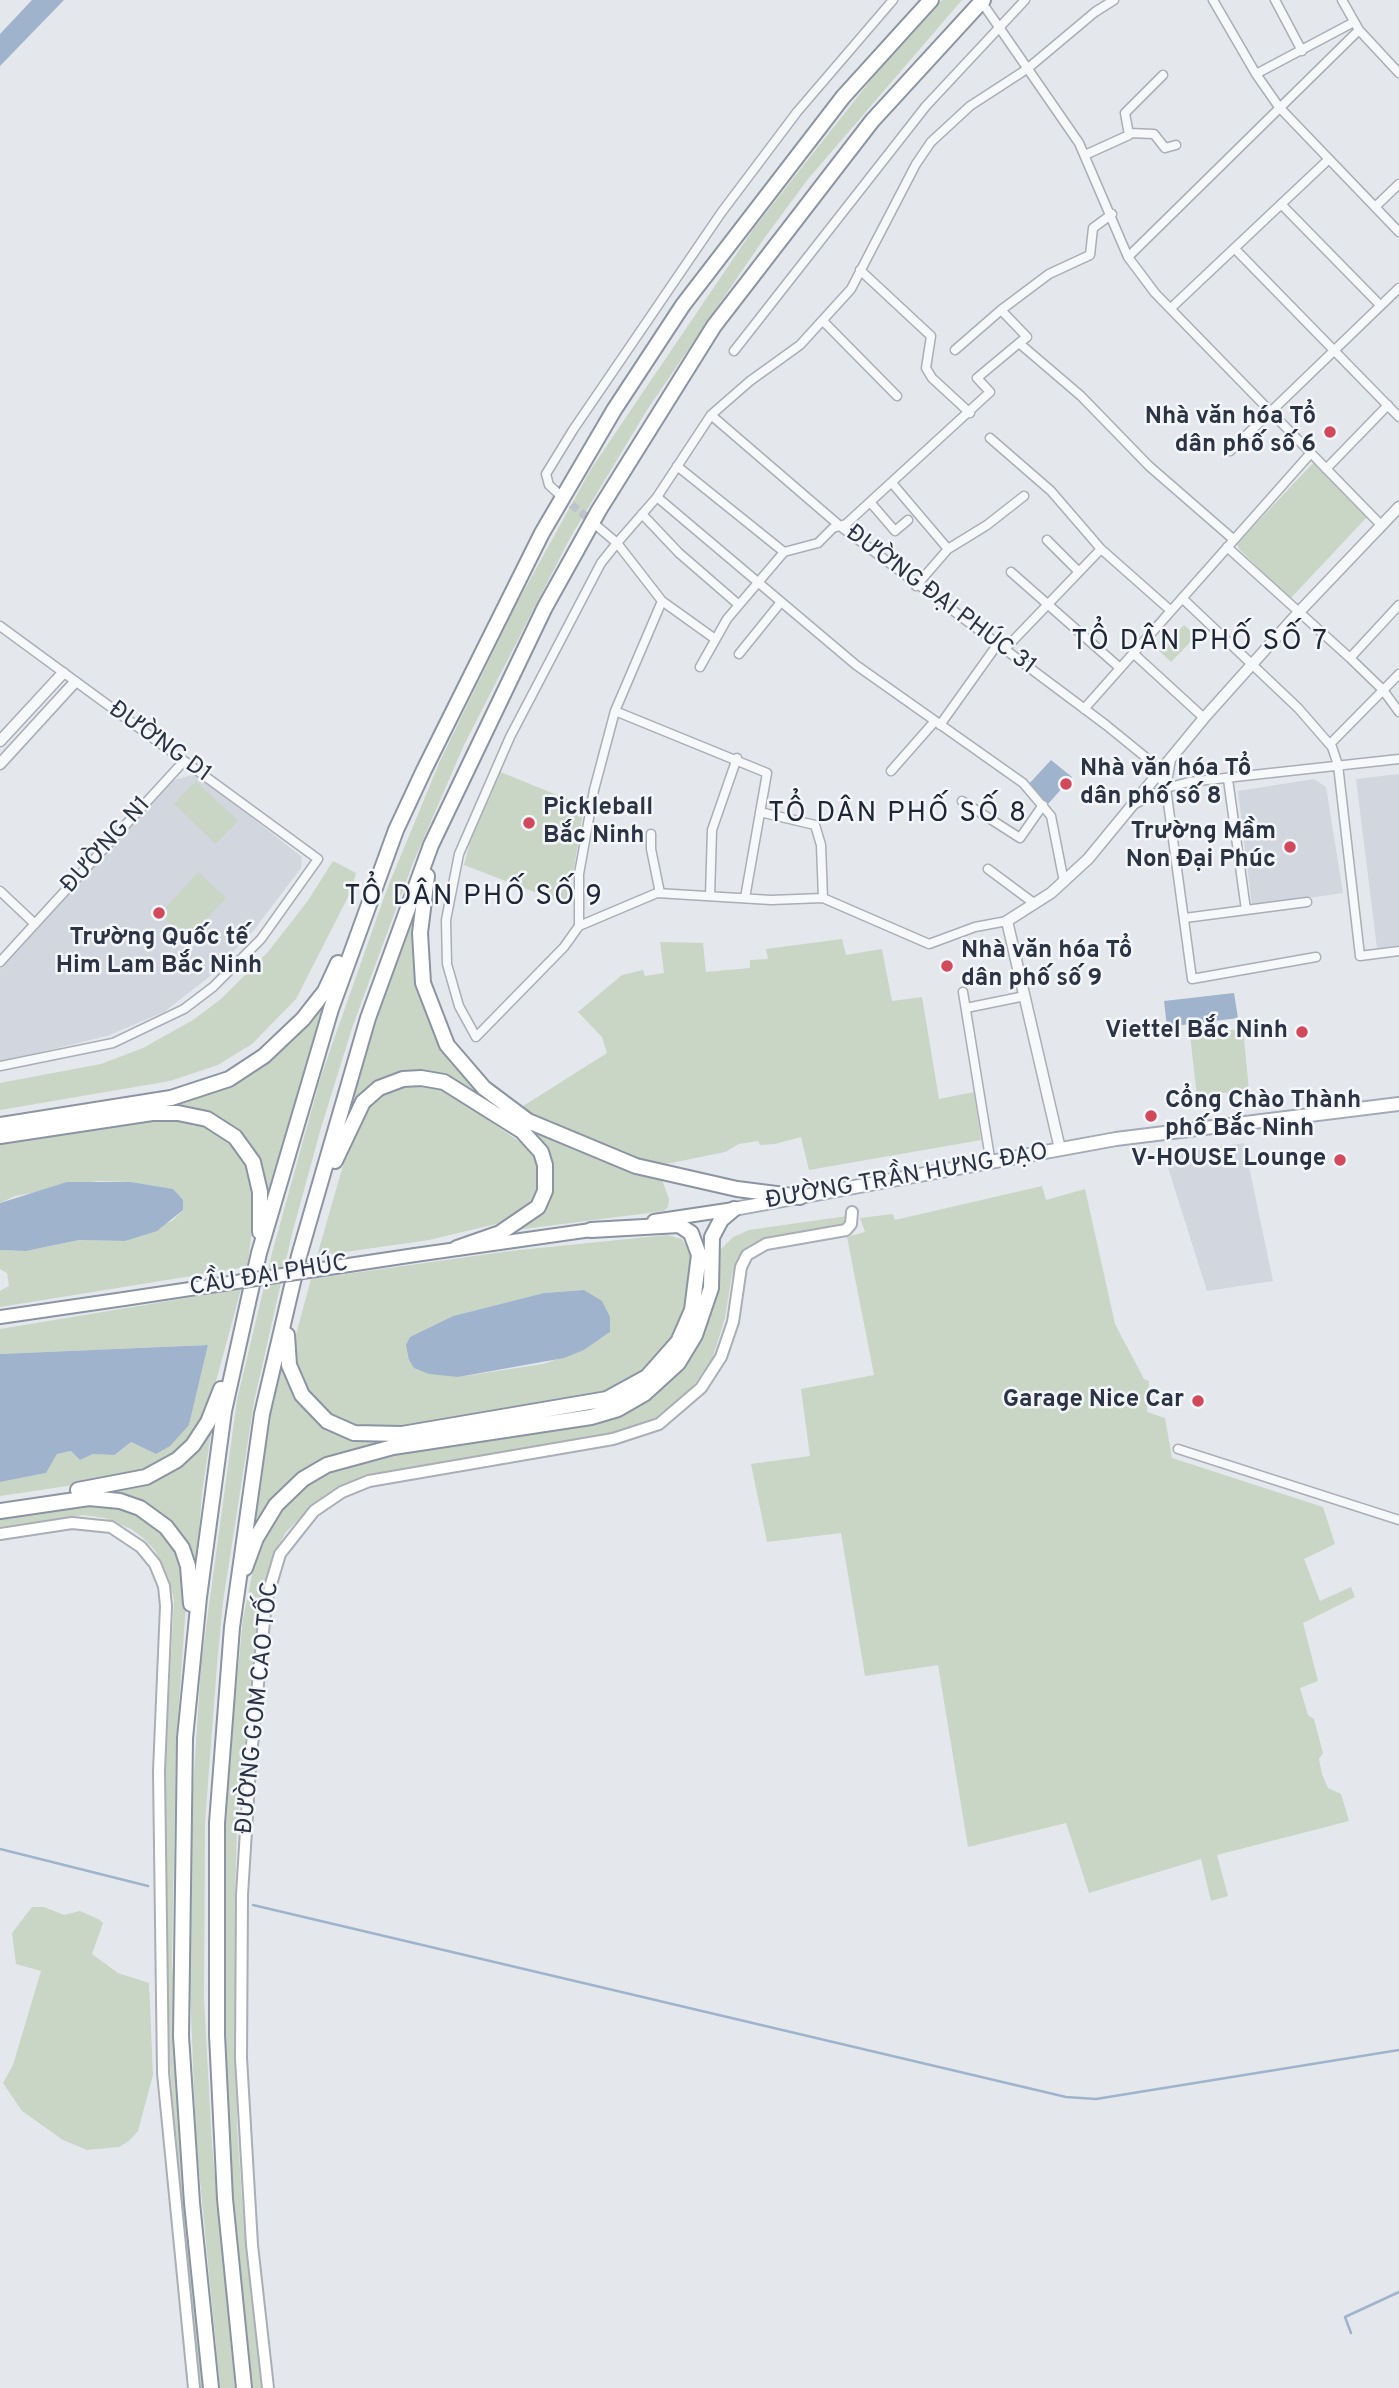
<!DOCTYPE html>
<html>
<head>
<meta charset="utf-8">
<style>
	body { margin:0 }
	canvas { display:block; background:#e4e7ec }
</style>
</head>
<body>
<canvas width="1399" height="2388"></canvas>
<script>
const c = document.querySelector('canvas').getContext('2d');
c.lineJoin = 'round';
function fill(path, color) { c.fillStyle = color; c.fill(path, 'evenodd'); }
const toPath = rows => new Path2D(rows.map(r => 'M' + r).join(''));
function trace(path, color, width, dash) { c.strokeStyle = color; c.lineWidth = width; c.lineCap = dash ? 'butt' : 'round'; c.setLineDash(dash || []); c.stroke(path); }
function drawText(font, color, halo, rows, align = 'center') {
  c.font = font + ' Overpass,sans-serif'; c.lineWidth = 5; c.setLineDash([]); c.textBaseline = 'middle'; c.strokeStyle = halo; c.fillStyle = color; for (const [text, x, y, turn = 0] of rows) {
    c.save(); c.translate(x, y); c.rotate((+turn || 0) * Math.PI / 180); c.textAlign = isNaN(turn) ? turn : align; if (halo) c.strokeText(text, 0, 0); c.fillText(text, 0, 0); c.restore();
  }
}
fill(toPath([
	[196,774,302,857,301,868,254,930,209,977,164,1012,107,1036,0,1062,0,969,174,780],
	[1399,774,1399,945,1377,948,1356,779],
	[1314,779,1326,787,1343,893,1252,906,1238,791],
	[1244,1143,1273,1281,1207,1291,1164,1155]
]), '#d2d6de');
fill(toPath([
	[942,0,962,0,808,179,763,240,647,410,570,538,464,745,413,863,352,1028,321,1128,292,1234,254,1402,223,1602,217,1666,205,1823,204,1999,212,2145,235,2388,220,2388,196,2139,189,1964,191,1822,201,1664,237,1400,272,1253,321,1076,387,889,440,761,516,605,591,469,754,228,889,57],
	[1313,463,1367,517,1290,599,1239,549,1237,544],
	[1184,625,1196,636,1171,662,1159,651],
	[498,771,584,806,568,905,464,865,471,838],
	[196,781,238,821,216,844,174,804],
	[333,861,356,873,351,891,296,999,252,1044,218,1065,170,1081,0,1110,0,1083,101,1064,143,1048,193,1020,221,999,267,953,307,902],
	[198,872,226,898,187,940,160,914],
	[414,904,417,904,417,955,469,1080,497,1108,407,1074,348,1117,384,989],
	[842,939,846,955,882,949,892,1001,922,997,939,1099,974,1092,981,1140,809,1170,801,1137,775,1144,760,1145,758,1141,739,1144,725,1152,666,1164,641,1160,520,1108,607,1053,602,1037,578,1012,622,975,643,970,645,976,664,973,660,942,703,943,706,972,750,968,750,960,768,959,766,949],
	[331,994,268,1200,262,1175,251,1149,177,1108,175,1101,254,1071,294,1036],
	[1243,1029,1249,1090,1197,1096,1190,1035],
	[414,1085,443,1089,526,1146,538,1164,541,1182,536,1198,520,1217,500,1223,429,1240,317,1256,346,1155,363,1113,385,1093],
	[169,1118,201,1124,222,1135,245,1159,257,1196,247,1267,0,1307,0,1291,9,1286,7,1273,0,1269,0,1250,26,1251,79,1240,125,1241,172,1221,183,1210,173,1189,131,1182,97,1181,15,1196,0,1203,0,1143],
	[527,1128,598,1159,662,1180,669,1199,668,1207,664,1211,516,1230,536,1216,550,1194],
	[1042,1186,1046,1200,1085,1189,1115,1324,1144,1379,1149,1381,1147,1412,1165,1418,1172,1458,1323,1507,1335,1544,1304,1559,1320,1601,1351,1587,1355,1597,1303,1623,1318,1681,1300,1688,1308,1715,1314,1719,1323,1753,1319,1759,1322,1774,1328,1788,1341,1794,1349,1821,1217,1855,1228,1896,1211,1901,1201,1859,1089,1893,1066,1823,968,1847,938,1665,865,1676,841,1533,767,1542,751,1464,810,1456,801,1389,874,1375,847,1237,865,1232,860,1218,893,1214,895,1220],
	[847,1216,844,1224,835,1230,757,1242,741,1255,732,1274,725,1318,712,1360,689,1392,661,1416,619,1433,367,1477,342,1486,312,1506,286,1532,274,1553,261,1598,255,1643,237,1827,235,1896,237,2126,244,2227,261,2388,251,2388,224,2097,224,1810,243,1619,253,1570,263,1540,277,1513,303,1489,324,1474,362,1458,558,1427,655,1393,679,1371,702,1332,714,1306,719,1251,733,1237,749,1230],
	[667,1235,682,1239,693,1258,686,1315,659,1361,619,1391,394,1431,362,1430,325,1416,297,1377,294,1342,311,1279,510,1251],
	[584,1290,609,1333,584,1350,543,1364,458,1377,410,1337,453,1316,544,1293],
	[241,1289,208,1411,196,1434,167,1462,127,1477,0,1496,0,1482,46,1473,57,1454,71,1451,80,1460,93,1454,116,1455,131,1442,156,1454,189,1425,208,1345,0,1354,0,1329],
	[280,1354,298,1401,321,1423,425,1436,368,1445,325,1460,297,1476,263,1512,247,1542,263,1434],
	[212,1427,202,1492,196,1571,179,1535,96,1494,141,1483],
	[89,1505,113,1505,137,1513,163,1531,181,1559,187,1590,176,1746,172,1962,189,2221,206,2388,199,2388,177,2174,169,2048,165,1773,174,1600,169,1579,154,1549,142,1537,131,1529,105,1518,83,1515,0,1527,0,1518],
	[32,1907,44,1907,64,1915,80,1911,100,1920,103,1923,92,1954,118,1973,149,1983,153,2075,138,2131,129,2141,119,2147,87,2150,63,2140,22,2111,3,2083,13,2065,41,1971,16,1964,12,1933]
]), '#c9d6c5');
fill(toPath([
	[32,0,64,0,0,66,0,34],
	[1051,760,1072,777,1048,804,1028,785],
	[1234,993,1238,1018,1167,1027,1164,1001],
	[67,1182,131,1182,173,1189,183,1200,183,1210,157,1231,125,1241,79,1240,26,1251,0,1250,0,1203],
	[584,1290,602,1301,610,1317,610,1332,584,1350,564,1358,458,1377,429,1374,414,1368,409,1360,406,1345,410,1337,453,1316,544,1293],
	[208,1345,189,1425,170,1446,156,1454,131,1442,115,1455,93,1454,80,1460,71,1451,57,1454,46,1473,0,1482,0,1354]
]), '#9fb4cc');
trace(toPath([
	[0,1849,148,1886],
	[253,1905,1066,2097,1096,2099,1399,2050],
	[1351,2333,1345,2317,1399,2292]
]), '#9fb4cc', 2.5);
trace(toPath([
	[562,497,593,522]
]), '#bfc3cb', 8, [8, 4]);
const minor = toPath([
	[1213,0,1256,74,1279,107,1399,232],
	[1275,0,1302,51],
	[1342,0,1359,30,1399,73],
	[983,4,1079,143,1128,257,1155,293,1381,525],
	[1256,74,1354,22],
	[1129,133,1154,134,1165,148,1176,145],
	[1085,155,1129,135,1125,113,1163,75],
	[1281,204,1380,305],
	[1375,207,1399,184],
	[1112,214,1093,228,1090,255,1049,274,1001,310,1027,337,1019,343,1081,396,1149,466,1233,539],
	[1235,249,1399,417],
	[1128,257,1359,30],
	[860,270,931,336,926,368,932,378,970,413],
	[1171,308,1329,159],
	[823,321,897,396],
	[955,350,1001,310],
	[734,351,926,106,1025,0],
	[711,415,840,526,1106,725,1149,760,1166,788],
	[990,438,1051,491,1101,549,1170,610],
	[1230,451,1399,288],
	[677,466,784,552],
	[1326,469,1388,405],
	[892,483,948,549],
	[560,495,549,485,546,474,573,430,721,213,797,112,893,0],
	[657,497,856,665,1023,783,1051,816,1064,882],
	[870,502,895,531,908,520],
	[642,514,679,553,739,605],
	[597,526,617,543,601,563,510,737,459,854,446,920,447,964,459,1006,476,1037,564,947,579,926,579,874,594,790,615,711,662,601,617,543,657,497,711,415,750,381,800,345,851,289,916,164,931,142,970,106,1027,69,1095,12,1114,0],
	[1047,540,1079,572],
	[1227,547,1350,658,1383,690,1399,712],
	[1011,572,1120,668],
	[916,586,948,549,987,525,1024,496],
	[1182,598,1298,708,1332,747,1338,765,1360,956,1399,951],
	[662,601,715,639],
	[0,626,318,859,261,939,213,987,184,1009,113,1043,0,1066],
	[1004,650,1101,549],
	[1133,653,1204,718],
	[739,654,781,602],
	[1350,658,1399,605],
	[700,667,727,619,784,552,818,543,833,528,846,524,990,392,977,378,1019,343],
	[1084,709,1310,454],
	[615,711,767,773,745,898],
	[940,725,997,645],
	[1330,744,1399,674],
	[1171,759,1166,788,1192,979,1316,957],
	[891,771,935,721],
	[1228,779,1246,910],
	[962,801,1020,838,1043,805],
	[1135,804,1166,788,1189,782,1399,759],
	[760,812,815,825,821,845,823,898],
	[651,834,651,849,660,893],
	[988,869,1035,904],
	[0,891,35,924],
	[710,896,712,830,737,758],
	[1185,918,1307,902],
	[579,926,657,893,771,900,823,898,929,944,975,927,1007,921],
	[0,962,184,761],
	[963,992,991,1164],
	[966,1008,1025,996],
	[1178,1449,1399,1520]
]);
const tertiary = toPath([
	[0,741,63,673],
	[0,764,75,682],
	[1060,1149,1007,921,1051,893,1088,859,1204,718,1298,613,1399,507]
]);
const secondary = toPath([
	[0,1534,72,1523,111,1527,141,1547,155,1564,164,1586,166,1606,159,1771,163,2073,194,2388],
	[268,2388,252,2245,241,2058,242,1895,250,1766,266,1601,280,1554,314,1511,342,1492,369,1481,613,1439,659,1424,701,1388,721,1357,733,1322,741,1267,747,1255,766,1244,846,1230,851,1224,852,1212]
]);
const primary = toPath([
	[734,1209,1116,1139,1399,1104]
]);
const trunk = toPath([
	[654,1221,734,1209],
	[415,1255,598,1229],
	[0,1317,124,1299]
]);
const motorway = toPath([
	[427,876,420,933,423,983,447,1045,484,1088,528,1121,636,1166,737,1189,800,1197],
	[0,1125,171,1098,229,1079,264,1056,303,1019,325,991,338,963],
	[0,1136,152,1113,178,1113,207,1119,235,1137,253,1162,260,1192,260,1232],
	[335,1161,363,1102,379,1088,403,1079,421,1078,444,1082,522,1131,541,1152,545,1165,545,1191,538,1207,500,1233,457,1248],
	[287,1335,289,1365,302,1395,327,1421,354,1433,402,1434,607,1399,647,1377,678,1342,692,1310,699,1255,691,1233,679,1225,591,1230],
	[78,1490,146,1477,177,1460,193,1445,208,1422,221,1389],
	[0,1511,89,1498,120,1501,140,1508,166,1527,182,1548,188,1566,191,1604],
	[245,1568,256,1538,276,1505,303,1479,327,1465,393,1447,591,1417,618,1409,644,1394,678,1363,695,1335,711,1288,712,1237,721,1220,734,1209],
	[211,2388,192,2203,181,2036,185,1738,199,1597,224,1411,259,1253,331,1009,396,830,424,770,542,533,614,410,683,305,843,97,931,0],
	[244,2388,225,2199,217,2035,217,1823,232,1627,262,1414,299,1256,368,1018,431,845,545,607,599,510,714,326,872,121,983,0]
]);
trace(minor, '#a9aeb7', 11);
trace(tertiary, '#a9aeb7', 13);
trace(secondary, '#a9aeb7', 14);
trace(primary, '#a3abb8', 16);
trace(trunk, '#8b94a3', 16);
trace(motorway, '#8b94a3', 18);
trace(minor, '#f7f8fa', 8);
trace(tertiary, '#f7f8fa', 10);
trace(secondary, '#fff', 10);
trace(primary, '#fff', 12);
trace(trunk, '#fff', 12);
trace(motorway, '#fff', 14);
const trunkBridge = toPath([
	[124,1299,415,1255]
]);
trace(trunkBridge, '#8b94a3', 16, []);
trace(trunkBridge, '#fff', 12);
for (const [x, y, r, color] of [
	[1330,432,7,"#d1495b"],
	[1066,784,7,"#d1495b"],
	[529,823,7,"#d1495b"],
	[1290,847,7,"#d1495b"],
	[159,913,7,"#d1495b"],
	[947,966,7,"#d1495b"],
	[1302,1032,7,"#d1495b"],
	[1151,1116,7,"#d1495b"],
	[1340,1160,7,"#d1495b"],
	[1198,1401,7,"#d1495b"]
]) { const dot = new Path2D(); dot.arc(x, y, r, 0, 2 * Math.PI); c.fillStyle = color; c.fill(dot); trace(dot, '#f4f6f9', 2.5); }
drawText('bold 24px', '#2b3445', '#f4f6f9', [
	["Nhà văn hóa Tổ",1316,418],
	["dân phố số 6",1316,446],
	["Nhà văn hóa Tổ",1080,770,"left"],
	["dân phố số 8",1080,798,"left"],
	["Pickleball",543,809,"left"],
	["Bắc Ninh",543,837,"left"],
	["Trường Mầm",1276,833],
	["Non Đại Phúc",1276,861],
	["Trường Quốc tế",159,939,"center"],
	["Him Lam Bắc Ninh",159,967,"center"],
	["Nhà văn hóa Tổ",961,952,"left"],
	["dân phố số 9",961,980,"left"],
	["Viettel Bắc Ninh",1288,1032],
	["Cổng Chào Thành",1165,1102,"left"],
	["phố Bắc Ninh",1165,1130,"left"],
	["V-HOUSE Lounge",1326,1160],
	["Garage Nice Car",1184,1401]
], 'right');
drawText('24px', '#2b3445', '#f4f6f9', [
	["ĐƯỜNG ĐẠI PHÚC 31",940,601,37],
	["ĐƯỜNG D1",159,743,36],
	["ĐƯỜNG N1",107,846,-48],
	["ĐƯỜNG TRẦN HƯNG ĐẠO",907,1178,-10],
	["CẦU ĐẠI PHÚC",269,1277,-9],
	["ĐƯỜNG GOM CAO TỐC",259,1708,-84]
]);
c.letterSpacing = '2px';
drawText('28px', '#1d2536', '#f4f6f9', [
	["TỔ DÂN PHỐ SỐ 7",1200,643],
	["TỔ DÂN PHỐ SỐ 8",898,815],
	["TỔ DÂN PHỐ SỐ 9",474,898]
]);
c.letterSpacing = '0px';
</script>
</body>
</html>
